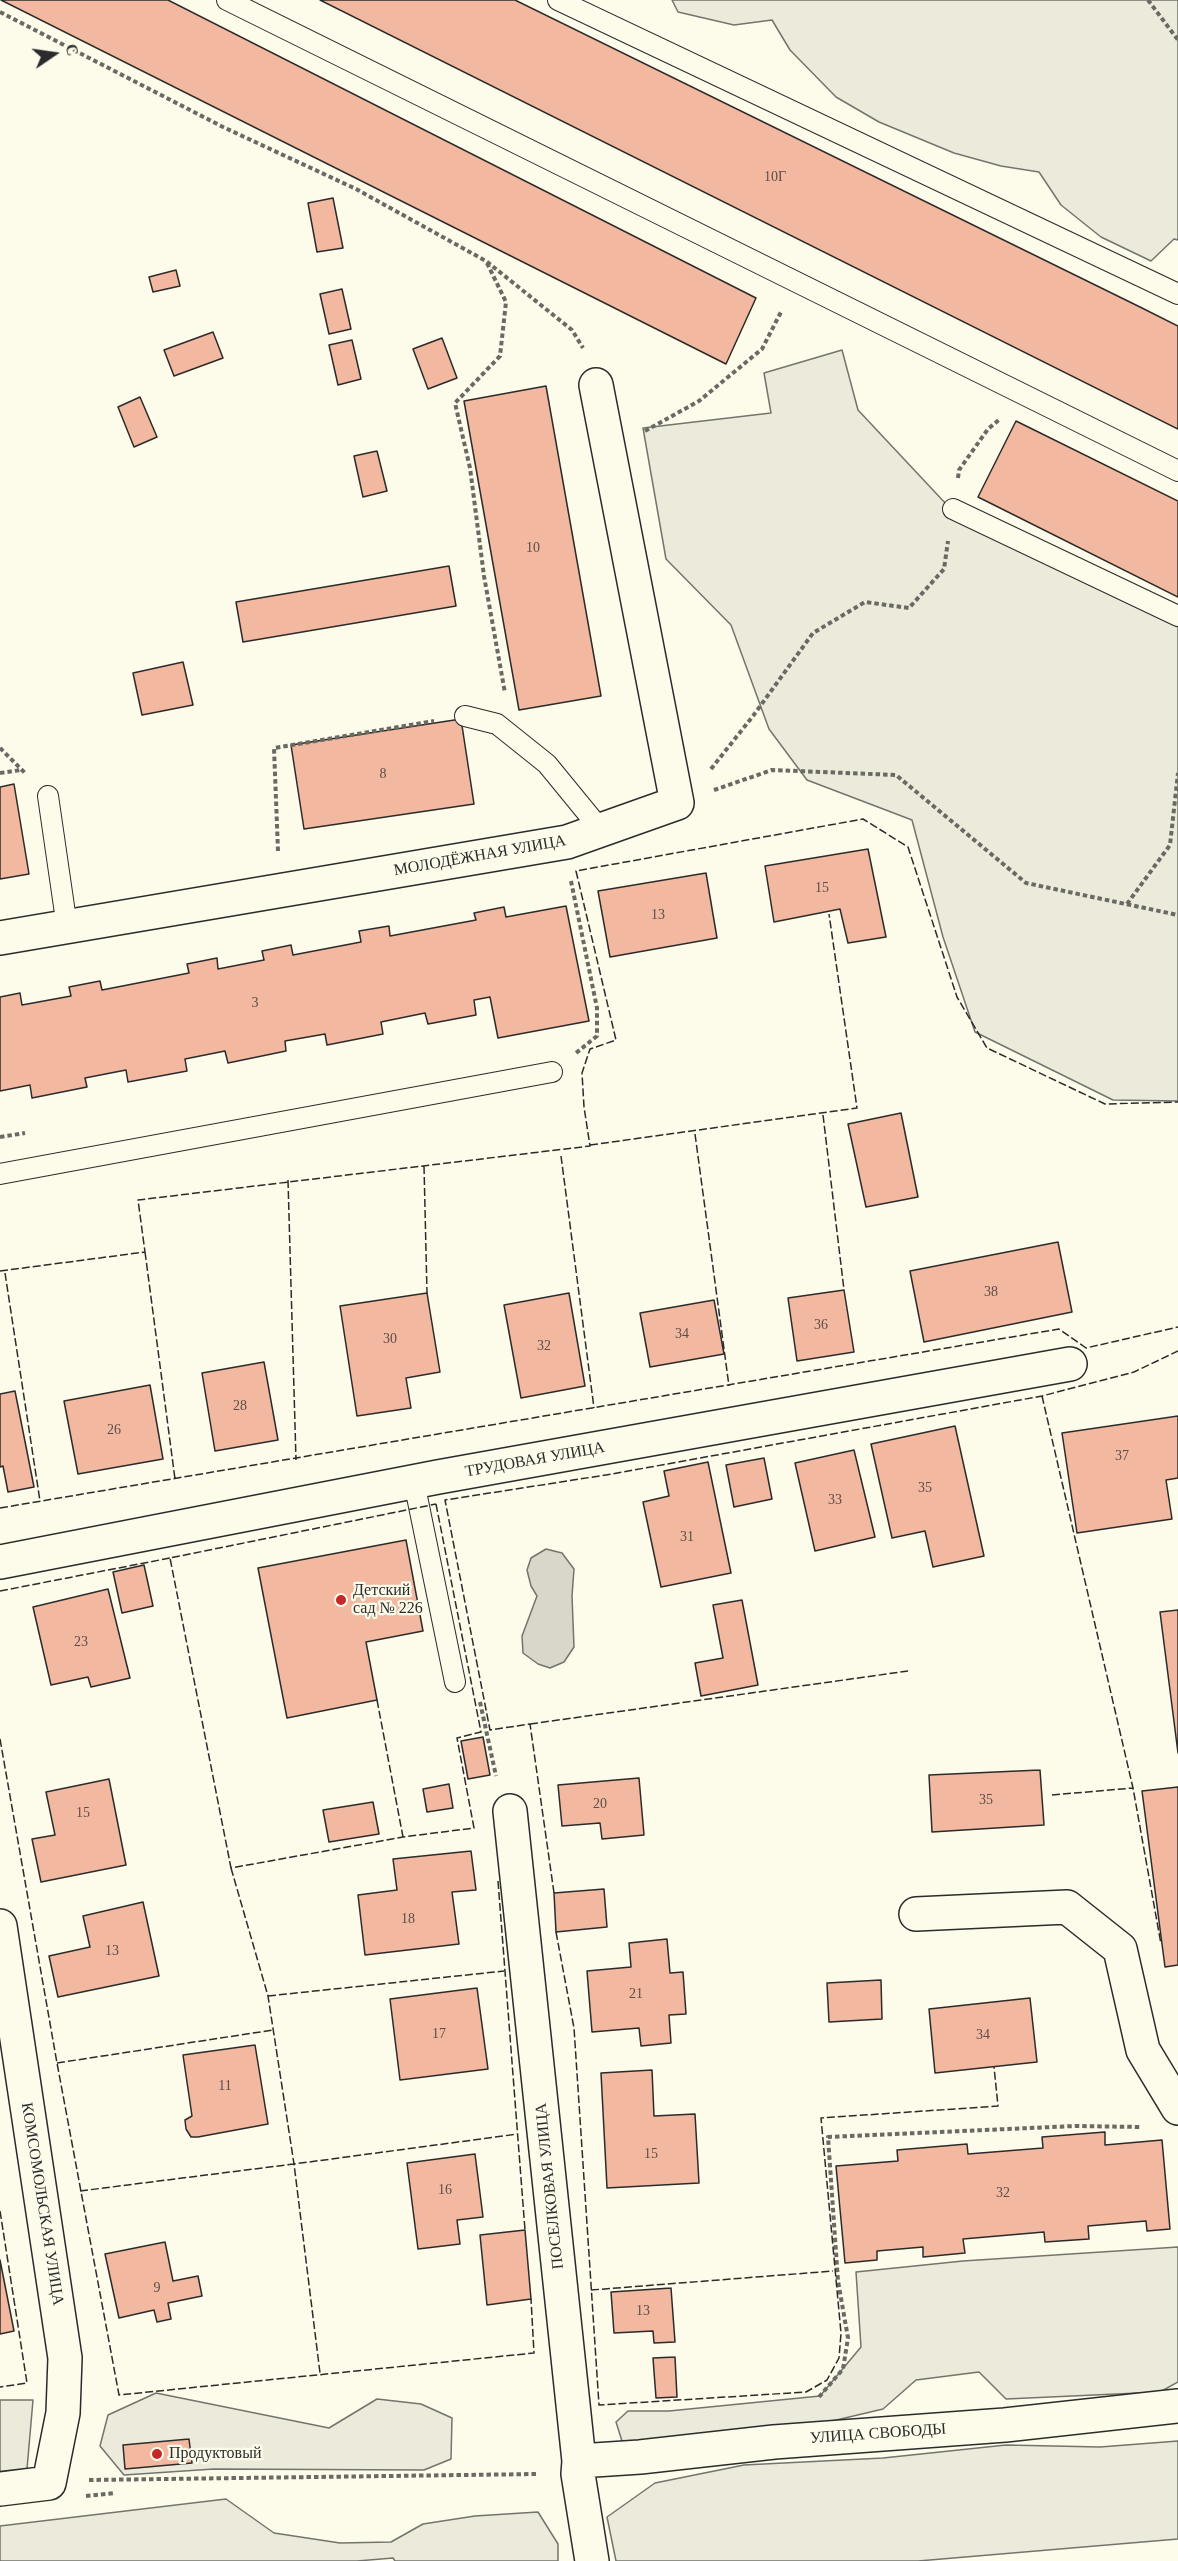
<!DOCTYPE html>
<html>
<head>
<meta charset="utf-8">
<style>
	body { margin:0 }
	#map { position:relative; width:1178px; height:2561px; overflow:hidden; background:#fdfbea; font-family:Georgia,serif }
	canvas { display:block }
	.north { position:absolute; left:24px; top:24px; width:60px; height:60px; -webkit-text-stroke:4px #fdfbea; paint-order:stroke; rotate:77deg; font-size:16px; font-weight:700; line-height:24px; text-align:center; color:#2b2b2b }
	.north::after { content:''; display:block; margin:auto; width:21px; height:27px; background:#2b2b2b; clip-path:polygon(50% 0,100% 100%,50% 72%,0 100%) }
</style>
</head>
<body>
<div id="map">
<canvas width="1178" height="2561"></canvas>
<div class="north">С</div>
</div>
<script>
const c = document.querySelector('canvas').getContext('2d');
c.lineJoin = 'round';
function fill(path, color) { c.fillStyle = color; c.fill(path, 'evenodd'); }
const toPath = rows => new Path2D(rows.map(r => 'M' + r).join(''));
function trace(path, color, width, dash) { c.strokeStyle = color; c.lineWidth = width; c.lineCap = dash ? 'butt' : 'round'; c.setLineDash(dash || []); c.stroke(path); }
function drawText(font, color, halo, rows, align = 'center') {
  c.font = font + ' Georgia,serif'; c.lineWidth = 4.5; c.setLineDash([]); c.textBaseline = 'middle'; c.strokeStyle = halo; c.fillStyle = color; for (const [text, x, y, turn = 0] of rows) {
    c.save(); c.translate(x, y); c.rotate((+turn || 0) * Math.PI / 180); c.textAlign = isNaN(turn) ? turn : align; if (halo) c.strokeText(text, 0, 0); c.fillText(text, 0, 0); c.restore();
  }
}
const green = toPath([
	[672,0,1178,0,1178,240,1174,239,1151,261,1101,237,1061,205,1039,172,1001,166,954,153,879,122,836,97,790,50,772,20,734,25,678,12,672,0],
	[842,350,858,410,962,521,1178,627,1178,1101,1113,1100,975,1032,943,937,912,820,807,780,769,729,731,625,666,559,643,428,771,413,764,373,842,350],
	[1178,2247,1178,2382,1160,2392,1006,2399,979,2372,916,2380,883,2409,828,2422,653,2442,622,2441,616,2422,628,2411,669,2411,820,2396,861,2347,856,2272,963,2261,1178,2247],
	[156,2393,329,2428,377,2399,421,2404,452,2418,451,2459,424,2470,214,2469,124,2475,100,2446,108,2415,156,2393],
	[0,2400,33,2400,27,2469,0,2476,0,2400],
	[1178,2441,1178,2539,918,2561,616,2561,607,2517,655,2483,744,2465,883,2458,1006,2445,1100,2447,1178,2441],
	[226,2499,274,2533,340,2543,391,2542,423,2524,475,2516,538,2512,558,2544,558,2561,395,2561,393,2558,357,2561,0,2561,0,2526,226,2499]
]);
fill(green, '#ecebdb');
trace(green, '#74746e', 1.5);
const water = toPath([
	[546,1549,562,1553,574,1569,572,1596,574,1647,564,1662,550,1668,538,1664,523,1653,522,1636,537,1596,531,1586,527,1570,531,1558,546,1549]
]);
fill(water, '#d8d7c9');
trace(water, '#74746e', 1.5);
const building = toPath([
	[1,0,168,0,756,298,726,364,1,0],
	[320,0,515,0,1140,307,1178,326,1178,429,320,0],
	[333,198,343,248,317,252,308,203,333,198],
	[176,270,180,286,153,292,149,277,176,270],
	[342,289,351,329,329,334,320,294,342,289],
	[213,332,223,358,174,376,164,350,213,332],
	[442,338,457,378,428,389,413,349,442,338],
	[352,340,361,379,338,385,329,345,352,340],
	[546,386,601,696,519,710,464,401,546,386],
	[140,397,157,437,134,447,118,407,140,397],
	[1016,421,1178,501,1178,597,978,497,1016,421],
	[377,451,387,491,363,497,354,456,377,451],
	[449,566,456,606,243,642,236,602,449,566],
	[183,662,193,705,142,715,133,673,183,662],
	[461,719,474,804,304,829,291,745,461,719],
	[14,784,29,874,0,879,0,787,14,784],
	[868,849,886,937,848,943,840,909,774,922,765,866,868,849],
	[706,873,717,938,610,957,598,891,706,873],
	[566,906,589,1021,498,1038,490,997,474,1000,476,1015,428,1024,425,1013,381,1022,383,1034,327,1045,325,1034,285,1041,286,1051,228,1063,225,1051,185,1059,187,1071,128,1082,126,1070,85,1078,87,1087,32,1098,30,1085,0,1091,0,997,20,993,22,1005,71,996,69,987,100,981,102,990,189,973,187,964,217,958,218,969,264,960,262,951,291,945,293,955,361,942,359,931,389,926,390,936,476,920,474,913,504,907,506,917,566,906],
	[901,1113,918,1197,866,1207,848,1124,901,1113],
	[1058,1242,1072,1312,924,1342,910,1271,1058,1242],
	[844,1290,854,1352,797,1361,788,1298,844,1290],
	[427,1293,440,1372,406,1378,411,1408,357,1416,340,1306,427,1293],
	[569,1293,585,1386,521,1398,504,1305,569,1293],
	[714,1300,724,1354,650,1367,640,1313,714,1300],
	[264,1362,278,1440,215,1451,202,1373,264,1362],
	[150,1385,163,1459,78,1474,64,1401,150,1385],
	[15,1391,34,1487,8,1492,3,1466,0,1467,0,1394,15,1391],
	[1178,1416,1178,1478,1166,1480,1172,1519,1077,1533,1062,1433,1178,1416],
	[955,1426,984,1556,933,1567,925,1531,892,1538,871,1444,955,1426],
	[854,1450,875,1537,815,1551,795,1463,854,1450],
	[764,1458,772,1499,734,1507,726,1465,764,1458],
	[708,1462,731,1573,661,1587,643,1502,669,1496,664,1471,708,1462],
	[406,1540,423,1631,366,1642,377,1700,287,1718,258,1568,406,1540],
	[144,1565,153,1606,122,1613,113,1572,144,1565],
	[108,1589,130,1678,91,1687,88,1677,51,1685,33,1607,108,1589],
	[742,1600,758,1685,701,1696,695,1663,723,1658,713,1605,742,1600],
	[1178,1610,1178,1753,1160,1612,1178,1610],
	[483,1737,490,1775,468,1779,461,1741,483,1737],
	[1040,1770,1044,1825,932,1832,929,1775,1040,1770],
	[639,1778,644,1835,602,1839,600,1823,562,1826,558,1785,639,1778],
	[109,1779,126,1865,41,1882,32,1839,55,1835,46,1792,109,1779],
	[449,1784,453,1808,427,1812,423,1789,449,1784],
	[1178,1787,1178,1965,1165,1967,1142,1791,1178,1787],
	[373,1802,379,1834,329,1842,323,1810,373,1802],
	[471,1851,476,1890,452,1892,459,1944,365,1955,358,1895,397,1890,393,1859,471,1851],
	[604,1889,607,1927,556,1932,554,1893,604,1889],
	[143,1902,159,1976,58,1997,49,1956,90,1947,83,1916,143,1902],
	[667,1939,670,1973,683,1972,686,2014,669,2015,671,2043,641,2046,639,2028,592,2032,587,1971,631,1967,629,1943,667,1939],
	[881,1980,882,2019,829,2022,827,1983,881,1980],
	[477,1988,488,2069,400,2080,390,1999,477,1988],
	[1030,1998,1037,2062,935,2073,929,2009,1030,1998],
	[255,2045,268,2124,198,2137,191,2137,186,2129,185,2120,192,2116,183,2055,255,2045],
	[652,2070,654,2116,695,2114,699,2183,607,2188,601,2073,652,2070],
	[1105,2132,1105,2145,1162,2140,1170,2229,1147,2231,1146,2221,1088,2226,1089,2239,1045,2242,1044,2232,963,2239,965,2253,923,2257,923,2247,877,2251,877,2260,845,2263,836,2166,898,2161,897,2150,967,2144,968,2154,1043,2148,1042,2137,1105,2132],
	[475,2154,483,2217,457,2220,460,2244,418,2249,407,2163,475,2154],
	[525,2230,531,2299,487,2305,480,2235,525,2230],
	[165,2242,173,2281,198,2276,202,2296,168,2303,171,2319,157,2322,154,2310,119,2318,105,2254,165,2242],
	[0,2260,14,2331,0,2334,0,2260],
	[671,2288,675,2342,654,2343,653,2331,614,2333,611,2292,671,2288],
	[675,2357,677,2397,656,2398,653,2358,675,2357],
	[189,2439,192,2463,125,2469,123,2445,189,2439]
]);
fill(building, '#f2b8a0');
trace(building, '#2b2b2b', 1.5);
const lane = toPath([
	[227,0,1178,471],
	[558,0,1178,294],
	[953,509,1178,616],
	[465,716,497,724,547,764,601,830],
	[48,796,67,927],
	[0,1174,552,1072],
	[414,1482,455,1682]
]);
const street = toPath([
	[0,938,567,842,677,803,596,385],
	[0,1562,438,1477,1070,1364],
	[510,1811,579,2461,578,2474,592,2561],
	[916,1914,1067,1907,1120,1949,1143,2050,1178,2108],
	[0,1926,65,2358,63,2413,49,2483,0,2489],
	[579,2461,640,2457,774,2442,1005,2425,1178,2406]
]);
trace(lane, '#2b2b2b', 22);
trace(street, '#2b2b2b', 36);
trace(toPath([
	[1148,0,1178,40],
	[0,12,223,127,356,189,486,261,572,330,583,348],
	[487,263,506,302,500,356,455,403,470,468,484,576,505,693],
	[645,431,699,401,762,349,781,312],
	[958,478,959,470,988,429,1000,419],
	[0,748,25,773],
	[711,769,753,716,813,633,865,602,909,608,944,569,948,541],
	[0,773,21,770],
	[714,790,772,770,896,775,1026,883,1178,915],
	[278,851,274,748,434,721],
	[571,881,597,1008,597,1036,576,1053],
	[1127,904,1170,845,1178,773],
	[0,1137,25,1133],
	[480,1702,496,1776],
	[819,2397,843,2369,848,2338,838,2281,828,2137,1075,2126,1141,2127],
	[89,2480,537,2474],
	[86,2496,115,2493]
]), '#6a6964', 4, [4.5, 3]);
trace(lane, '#fdfbea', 20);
trace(street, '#fdfbea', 33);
trace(toPath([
	[823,1115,844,1290],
	[695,1134,729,1386],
	[590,1145,857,1108,829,914],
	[561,1156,594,1408],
	[424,1166,427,1293],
	[288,1180,296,1460],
	[145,1252,175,1479],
	[0,1271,145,1252,138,1200,590,1146,584,1107,582,1073,590,1049,616,1040,576,871,863,819,908,847,957,997,987,1048,1105,1104,1178,1102],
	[5,1273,40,1501],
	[1042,1396,1133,1788,1161,1944],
	[436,1504,481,1732,457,1738,474,1828,403,1837,231,1868,170,1558,436,1504],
	[0,1508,1059,1329,1086,1348,1178,1327],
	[0,1591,170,1558],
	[377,1700,403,1837],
	[530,1724,908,1671],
	[0,1739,57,2063,119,2395,534,2353,531,2299],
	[1052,1795,1133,1788],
	[231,1868,268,1996,294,2164,518,2134],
	[498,1881,525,2230],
	[554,1893,530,1724,490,1730,445,1500,612,1474,1042,1396,1134,1372,1178,1351],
	[556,1932,574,2028,599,2405,806,2392,827,2380,839,2358,841,2333,821,2118,998,2106,994,2067],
	[268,1996,504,1971],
	[57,2063,273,2030],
	[80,2191,294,2164,320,2373],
	[0,2211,27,2383,0,2387],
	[591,2290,833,2271]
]), '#2b2b2b', 1.5, [8, 3]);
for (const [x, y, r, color] of [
	[341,1600,6,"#c62828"],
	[157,2454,6,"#c62828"]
]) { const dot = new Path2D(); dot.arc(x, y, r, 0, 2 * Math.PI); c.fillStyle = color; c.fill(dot); trace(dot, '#fdfbea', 2); }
drawText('14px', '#5d4e48', null, [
	["10Г",775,177],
	["10",533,548],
	["8",383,774],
	["15",822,888],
	["13",658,915],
	["3",255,1003],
	["38",991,1292],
	["36",821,1325],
	["34",682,1334],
	["30",390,1339],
	["32",544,1346],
	["28",240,1406],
	["26",114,1430],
	["37",1122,1456],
	["35",925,1488],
	["33",835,1500],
	["31",687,1537],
	["23",81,1642],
	["35",986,1800],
	["20",600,1804],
	["15",83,1813],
	["18",408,1919],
	["13",112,1951],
	["21",636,1994],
	["17",439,2034],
	["34",983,2035],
	["11",225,2086],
	["15",651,2154],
	["16",445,2190],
	["32",1003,2193],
	["9",157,2288],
	["13",643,2311]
]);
drawText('16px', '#2b2b2b', '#fdfbea', [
	["МОЛОДЁЖНАЯ УЛИЦА",480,856,-10],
	["ТРУДОВАЯ УЛИЦА",535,1460,-10],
	["ПОСЕЛКОВАЯ УЛИЦА",550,2186,-96],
	["КОМСОМОЛЬСКАЯ УЛИЦА",42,2204,81],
	["УЛИЦА СВОБОДЫ",878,2434,-4]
]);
drawText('16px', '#2b2b2b', '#fdfbea', [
	["Детский",353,1591],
	["сад № 226",353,1609],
	["Продуктовый",169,2454]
], 'left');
</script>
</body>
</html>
